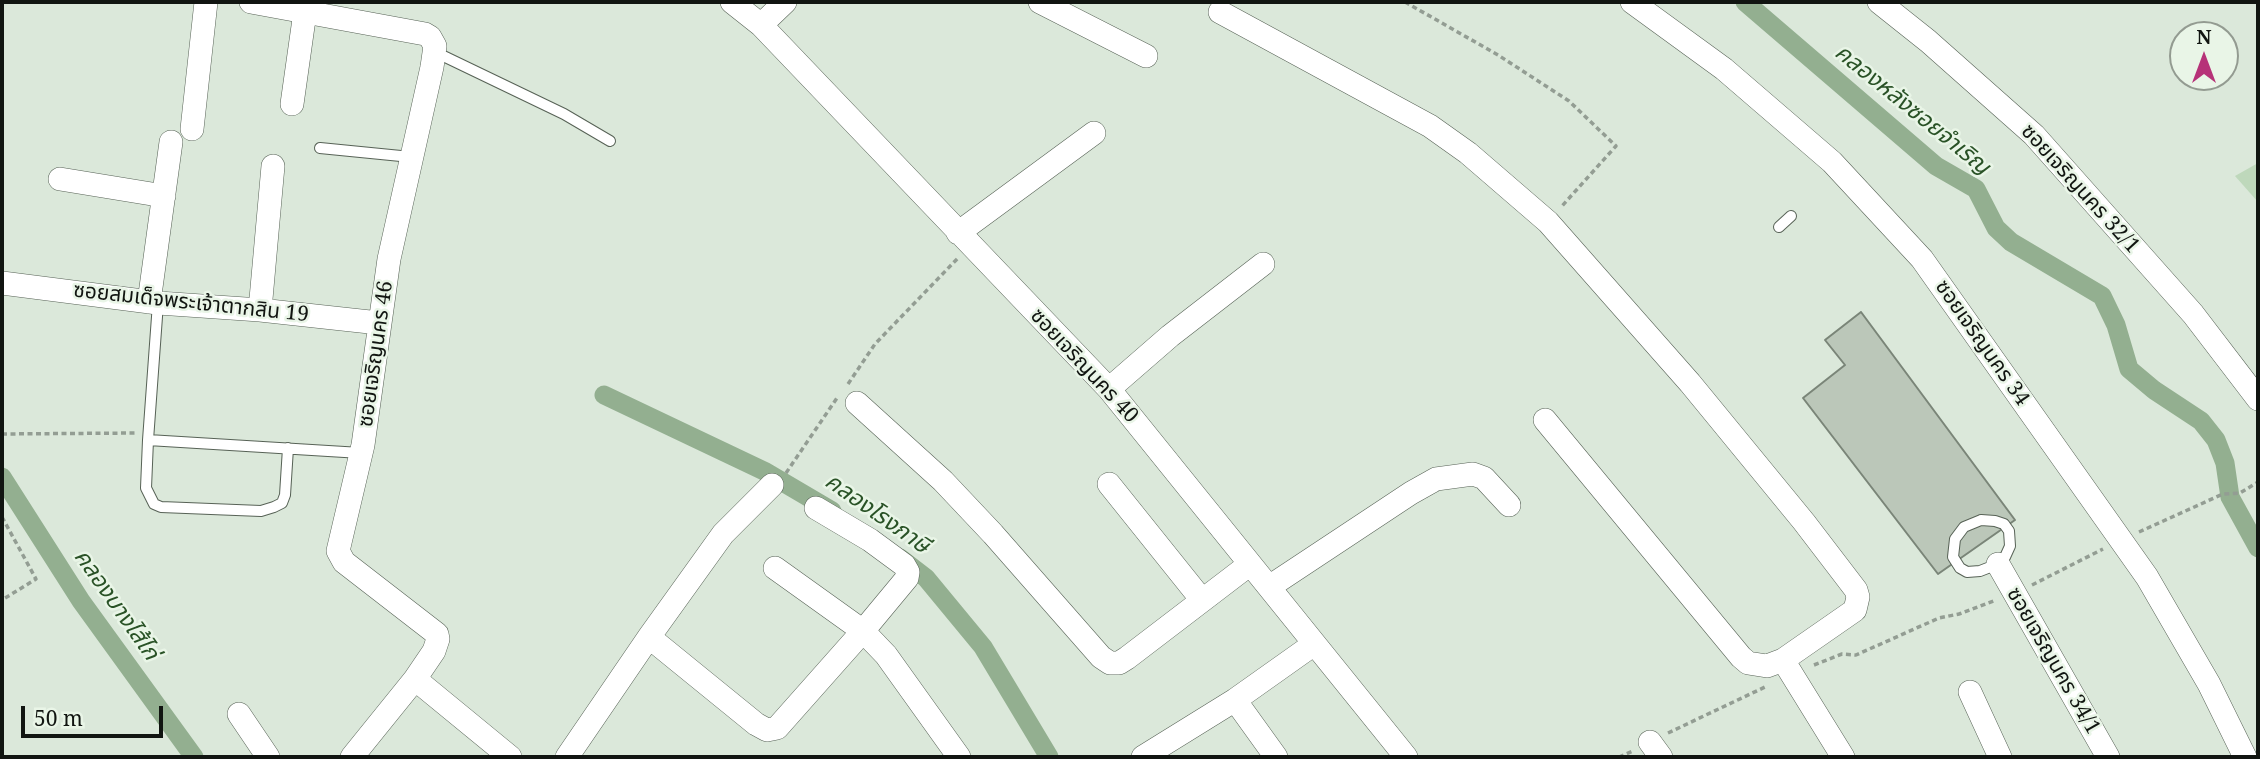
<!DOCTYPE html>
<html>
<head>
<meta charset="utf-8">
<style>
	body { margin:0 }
	#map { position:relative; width:2260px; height:759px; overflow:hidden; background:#dbe8da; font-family:"Noto Serif",serif }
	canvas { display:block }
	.frame { position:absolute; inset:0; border:4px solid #111511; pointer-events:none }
	.north { position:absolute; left:2169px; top:21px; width:70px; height:70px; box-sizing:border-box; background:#e9f5e7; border:2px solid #939b91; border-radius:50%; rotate:0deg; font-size:19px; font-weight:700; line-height:28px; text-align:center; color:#111511 }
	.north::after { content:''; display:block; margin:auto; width:24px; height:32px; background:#b63278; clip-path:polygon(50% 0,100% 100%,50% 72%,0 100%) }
	.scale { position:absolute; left:21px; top:706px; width:142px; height:32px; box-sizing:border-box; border:4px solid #111511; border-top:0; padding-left:9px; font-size:21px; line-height:24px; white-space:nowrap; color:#111511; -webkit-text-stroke:5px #e9f5e7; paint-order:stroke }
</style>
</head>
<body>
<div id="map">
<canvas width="2260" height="759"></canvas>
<div class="frame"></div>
<div class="north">N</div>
<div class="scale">50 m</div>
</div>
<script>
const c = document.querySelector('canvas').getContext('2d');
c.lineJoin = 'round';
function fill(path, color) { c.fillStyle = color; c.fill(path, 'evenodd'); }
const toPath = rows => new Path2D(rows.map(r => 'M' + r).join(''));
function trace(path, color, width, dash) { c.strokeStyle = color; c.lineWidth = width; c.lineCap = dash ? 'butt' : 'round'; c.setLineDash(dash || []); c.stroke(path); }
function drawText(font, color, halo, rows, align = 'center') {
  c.font = font + ' "Noto Serif","Noto Sans Thai",serif'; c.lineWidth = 5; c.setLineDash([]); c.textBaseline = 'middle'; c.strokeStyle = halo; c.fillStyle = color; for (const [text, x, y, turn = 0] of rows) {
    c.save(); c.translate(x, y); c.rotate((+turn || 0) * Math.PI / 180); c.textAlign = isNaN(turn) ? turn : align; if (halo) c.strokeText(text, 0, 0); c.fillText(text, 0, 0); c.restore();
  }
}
fill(toPath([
	[2258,163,2258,202,2235,176]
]), '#bed8bb');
trace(toPath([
	[1745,2,1936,166,1976,189,1996,228,2011,242,2102,296,2116,325,2129,369,2154,390,2201,421,2216,440,2225,463,2230,497,2258,548],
	[604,395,764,471,832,511],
	[2,477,81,601,194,757],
	[900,558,926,578,983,647,1049,757]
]), '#93af90', 19);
const building = toPath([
	[1861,312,2015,520,1938,574,1803,398,1845,365,1825,340,1861,312]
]);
fill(building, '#bbc7b9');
trace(building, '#7a8578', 2);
const lane = toPath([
	[435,52,564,114,610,141],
	[320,148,411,157],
	[1779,227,1791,216],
	[158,303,148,440,361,453],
	[148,440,146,488,154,504,161,507,261,511,274,507,282,503,285,495,288,448],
	[1981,520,1995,521,2004,524,2009,531,2010,546,2005,557,1998,564,1980,571,1967,572,1960,568,1953,557,1955,539,1964,527,1981,520]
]);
const street = toPath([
	[251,2,425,34,430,37,435,46,432,67,389,259,363,445,338,551,344,562,437,634,438,639,434,651,415,679,352,757],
	[732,2,761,25,1109,389,1406,757],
	[1040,2,1146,56],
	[1632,2,1724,69,1832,162,1922,259,2147,577,2209,684,2245,757],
	[1879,2,1928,41,2034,135,2193,314,2258,399],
	[1220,12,1430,126,1468,153,1548,222,1690,383,1804,522,1856,590,1858,597,1855,610,1783,660,1767,666,1748,663,1741,657,1545,420],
	[761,25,785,2],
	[292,104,305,12],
	[192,129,206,2],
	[60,179,164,196],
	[958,233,1094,133],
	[2,283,158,303,260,310,379,323],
	[149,302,171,142],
	[260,310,273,166],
	[1109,389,1170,336,1263,264],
	[857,403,943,481,993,534,1101,657,1110,663,1119,663,1127,658,1250,564],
	[1109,484,1202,600],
	[1998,564,2108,757],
	[775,568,863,631,886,655,959,757],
	[1269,587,1411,493,1436,479,1473,474,1484,478,1509,505],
	[649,637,756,724,767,730,777,728,863,631,907,578,908,572,904,565,870,540,816,508],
	[1783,660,1843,757],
	[415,679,510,757],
	[1970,692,2000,757],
	[1235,700,1276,757],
	[239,714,268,757],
	[1650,742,1661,757],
	[567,757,649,637,723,534,772,485],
	[1143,757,1235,700,1314,644]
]);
trace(lane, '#576256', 12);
trace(street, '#576256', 24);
trace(toPath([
	[1405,2,1498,55,1569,101,1616,146,1562,206],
	[848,384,875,344,958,258],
	[2,434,136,433],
	[786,473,837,398],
	[2,517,36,579,2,600],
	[2139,532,2223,494,2240,493,2258,482],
	[2032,585,2103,549],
	[1814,665,1842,654,1856,655,1939,618,1959,614,1996,600],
	[1668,733,1765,687],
	[1619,757,1633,751]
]), '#939d93', 3.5, [5, 3.5]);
trace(lane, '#fff', 10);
trace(street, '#fff', 23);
drawText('21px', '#111511', '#e9f5e7', [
	["ซอยเจริญนคร 32/1",2080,189,48],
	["ซอยสมเด็จพระเจ้าตากสิน 19",191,303,6],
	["ซอยเจริญนคร 34",1982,343,55],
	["ซอยเจริญนคร 46",376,354,-82],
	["ซอยเจริญนคร 40",1084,366,47],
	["ซอยเจริญนคร 34/1",2053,661,60]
]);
drawText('italic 23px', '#295226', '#e9f5e7', [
	["คลองหลังซอยจำเริญ",1912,110,39],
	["คลองโรงภาษี",877,514,35],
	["คลองบางไส้ไก่",116,605,55]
]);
</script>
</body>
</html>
